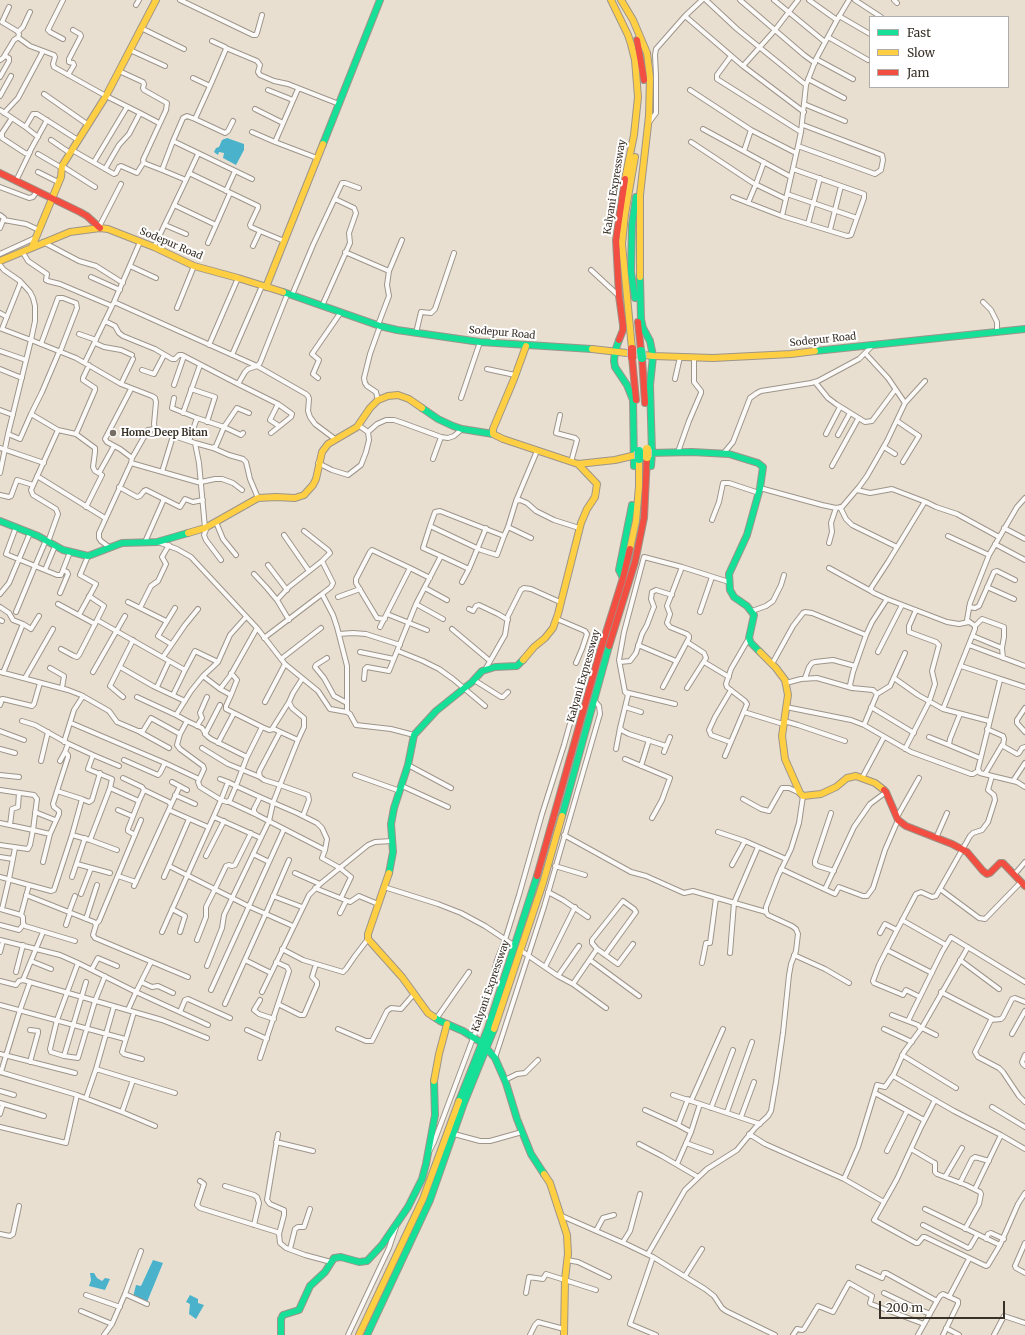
<!DOCTYPE html>
<html>
<head>
<meta charset="utf-8">
<style>
	body { margin:0 }
	#map { position:relative; width:1025px; height:1335px; overflow:hidden; background:#e9dfd1; font-family:Merriweather,serif }
	canvas { display:block }
	.legend { position:absolute; left:869px; top:16px; width:140px; height:72px; box-sizing:border-box; background:#fff; border:1px solid #afada9; margin:0; padding:5px 7px; list-style:none; font-size:12px; color:#383127 }
	.legend li { display:flex; align-items:center; gap:8px; height:20px }
	.legend b { width:20px; border:1px solid #afada9 }
	.scale { position:absolute; left:879px; top:1301px; width:126px; height:18px; box-sizing:border-box; border:2px solid #383127; border-top:0; padding-left:5px; font-size:12px; line-height:14px; white-space:nowrap; color:#383127; -webkit-text-stroke:3px #fff; paint-order:stroke }
</style>
</head>
<body>
<div id="map">
<canvas width="1025" height="1335"></canvas>
<ul class="legend">
<li><b style="height:5px;background:#16e098"></b>Fast</li>
<li><b style="height:5px;background:#ffcf43"></b>Slow</li>
<li><b style="height:5px;background:#f24e42"></b>Jam</li>
</ul>
<div class="scale">200 m</div>
</div>
<script>
const c = document.querySelector('canvas').getContext('2d');
c.lineJoin = 'round';
function fill(path, color) { c.fillStyle = color; c.fill(path, 'evenodd'); }
const toPath = rows => new Path2D(rows.map(r => 'M' + r).join(''));
function trace(path, color, width, dash) { c.strokeStyle = color; c.lineWidth = width; c.lineCap = dash ? 'butt' : 'round'; c.setLineDash(dash || []); c.stroke(path); }
function drawText(font, color, halo, rows, align = 'center') {
  c.font = font + ' Merriweather,serif'; c.lineWidth = 4; c.setLineDash([]); c.textBaseline = 'middle'; c.strokeStyle = halo; c.fillStyle = color; for (const [text, x, y, turn = 0] of rows) {
    c.save(); c.translate(x, y); c.rotate((+turn || 0) * Math.PI / 180); c.textAlign = isNaN(turn) ? turn : align; if (halo) c.strokeText(text, 0, 0); c.fillText(text, 0, 0); c.restore();
  }
}
fill(toPath([
	[227,138,244,144,244,150,236,165,223,158,224,153,219,152,218,155,214,152,216,148,219,147,222,140],
	[153,1260,163,1263,147,1302,133,1297,136,1285,141,1286],
	[90,1273,94,1273,97,1278,102,1281,105,1278,110,1279,105,1290,89,1286,91,1280],
	[190,1295,198,1299,198,1303,204,1305,196,1319,189,1314,190,1304,186,1302]
]), '#4ab3cb');
const street = toPath([
	[180,0,253,35,256,35,257,33,262,15],
	[706,0,737,29,806,85],
	[740,0,804,55,815,63],
	[774,0,825,42],
	[809,0,837,20],
	[855,0,881,17],
	[894,0,897,3],
	[136,5,139,0],
	[9,7,2,22,17,31,19,34,18,38],
	[685,16,743,66,804,112],
	[839,16,870,34],
	[141,28,184,49],
	[18,32,23,27,30,12],
	[828,37,868,60],
	[63,39,50,32,48,30,63,0],
	[226,48,257,61,260,65,258,72,260,75,274,81,288,84,339,104],
	[130,50,165,66],
	[731,56,717,75,717,79,801,132],
	[816,59,853,79],
	[0,60,3,58,14,40,17,38,19,38,30,46,54,55,55,57,53,64,54,67,106,96,140,113,129,134,119,145,105,169],
	[743,66,775,30,798,0],
	[119,71,143,82,144,84,143,88,144,90,167,103,166,110,143,160,144,163,162,170],
	[68,75,74,65,73,63,69,62,69,59,81,36,80,34,73,30],
	[0,77,9,61,9,58,5,56],
	[193,78,210,86],
	[808,79,844,98],
	[268,90,293,100],
	[690,90,751,130,796,153],
	[44,94,87,124],
	[0,96,11,76],
	[804,104,845,121],
	[255,109,283,123],
	[0,110,24,126,26,126,33,114,37,114,78,140],
	[4,113,18,98,43,51],
	[140,113,159,123],
	[12,118,2,133,2,138,25,153,28,154,30,151,47,120],
	[195,119,225,133,228,131,233,121],
	[650,121,656,113,656,75,655,55,656,49,685,16,702,0],
	[24,126,38,137],
	[703,129,791,177],
	[252,132,275,142,317,158],
	[51,140,70,153],
	[173,141,252,179],
	[275,142,298,89],
	[691,142,753,183,786,199],
	[798,146,875,174,881,170,883,160,882,155,803,125],
	[72,150,114,174,116,173,119,167,121,166,137,173,144,162],
	[744,151,751,130],
	[38,154,62,168],
	[94,162,127,107],
	[62,166,95,187],
	[793,169,864,194,864,198,851,235,847,236,782,216,798,146,801,132,806,85,816,59,837,20,849,0],
	[38,172,58,182],
	[189,173,258,206,258,208,250,225,251,227,260,231,253,246],
	[186,180,198,154],
	[16,181,30,152],
	[0,187,29,198,33,197,37,191],
	[226,191,235,171],
	[787,194,857,218],
	[733,197,782,216],
	[748,203,756,184,764,162],
	[174,205,216,225,208,243],
	[0,215,4,218,0,228],
	[4,220,26,224,39,230],
	[808,224,820,178],
	[165,225,186,234],
	[216,225,230,193],
	[99,227,121,184],
	[830,230,841,186],
	[260,231,284,241],
	[43,242,79,261,96,266,123,283],
	[154,247,186,180,162,170,173,141,183,118,187,116,195,119,210,86,226,49,225,47,212,41],
	[22,251,28,261,47,274,46,280,48,281,60,284,112,306],
	[345,252,389,271],
	[0,254,35,238],
	[0,265,4,270,20,281,20,284,2,329,31,340,8,434,0,473],
	[130,266,156,278],
	[591,270,619,296],
	[91,277,120,290],
	[20,281,30,292,33,298,35,306,35,321,31,340,76,358,121,384,152,396,155,398,156,402,154,424,155,429,159,431,195,443,199,463,205,528],
	[292,295,313,245,342,183,345,183,359,188],
	[114,302,257,366,306,394,308,396,309,399,308,411,310,417,315,424,335,439],
	[983,302,991,310,997,322,997,332],
	[322,306,350,243,349,233,356,213,354,208,335,199],
	[177,308,194,266],
	[0,313,7,317],
	[105,321,115,326,119,333,123,336,155,349,172,359,175,359,179,355,182,355,238,384],
	[378,325,389,296,387,285,389,271,402,240],
	[416,333,421,312,431,313,435,309,454,253],
	[79,334,96,340],
	[95,343,104,347,121,350,132,355],
	[41,344,58,298,63,298,76,303,77,308,60,352],
	[209,345,238,278],
	[0,351,26,360],
	[232,355,262,286],
	[85,362,114,302,140,242],
	[0,369,22,378],
	[487,369,515,375],
	[142,370,154,374,164,355],
	[318,378,313,374,319,360,312,354,341,312],
	[675,379,680,357],
	[815,382,828,398,836,404,865,422,872,421,895,390],
	[121,384,133,359],
	[174,385,184,356],
	[191,389,215,397,207,422],
	[174,398,172,408,197,418,224,427,216,446,213,448,195,443],
	[461,398,480,342],
	[378,400,376,392,367,386,365,383,364,378,370,354,380,326],
	[905,403,925,381],
	[278,404,270,420,279,426],
	[0,410,13,415],
	[183,413,200,365],
	[31,414,42,392,59,352],
	[560,415,556,433,575,438,577,440,571,462],
	[897,421,919,436,903,462],
	[358,425,368,432],
	[58,430,76,434,95,390,95,388,83,380,83,378,89,365],
	[243,433,241,435,224,427,237,408,249,413],
	[271,433,291,417,292,414,278,404,238,384,245,372,248,369,257,366,260,363,287,295],
	[8,434,20,439,31,414,58,430,31,490,33,495,56,509,58,514,48,542],
	[76,434,95,448,95,452,93,467,95,471,102,475,86,507],
	[826,434,840,407],
	[838,435,850,413],
	[441,437,448,438,454,436,462,429],
	[189,441,197,418],
	[884,447,895,454],
	[0,448,44,463],
	[213,448,229,455,243,459,246,462,250,479,258,498],
	[678,452,689,421,701,393,701,391,694,382,694,357],
	[723,454,733,442,750,398,757,393,761,391,811,383,818,381,859,359,871,347],
	[132,458,148,430,155,429],
	[131,463,201,483],
	[318,463,332,470,348,475,361,465,366,452,369,440,368,432,377,424,386,420,394,420,403,423,441,437,433,459],
	[832,466,858,419],
	[162,472,173,436],
	[99,473,114,446],
	[37,476,105,518],
	[201,482,215,479,222,479,233,483,242,490],
	[119,487,137,497,140,496,144,491,146,490,180,507,185,499,193,502,203,500],
	[760,488,822,505,836,508,842,507,859,487,867,476,887,441,905,403,888,378,865,353],
	[857,490,870,493,892,489,926,502],
	[0,495,9,497,11,496,17,480,33,485],
	[516,501,537,451],
	[840,507,846,519,852,525,897,547],
	[712,520,719,502,723,483,729,483,759,493],
	[216,522,223,539,236,555],
	[16,527,6,554,35,566,46,540],
	[207,527,204,535,206,540,221,560],
	[508,527,531,538],
	[1004,528,1025,539],
	[284,535,309,571],
	[504,536,440,511,435,512,430,526,481,550,497,555,504,536,508,527,516,501,520,500,527,503,536,511,554,520,579,528],
	[948,536,989,555],
	[145,542,164,499],
	[158,542,177,549,191,557,257,628,285,664,318,691,330,709,347,712,350,714,356,725,391,729,414,735],
	[829,543,832,532,831,523,836,508],
	[995,544,1025,560],
	[109,547,101,541,99,538,99,533,131,463,132,458,120,449,107,442,105,439,131,389],
	[441,556,469,569],
	[322,561,333,583,331,587,322,594],
	[268,565,287,590],
	[829,568,871,591],
	[45,570,55,546],
	[254,574,267,588,277,600],
	[462,582,469,569,486,528],
	[987,587,1014,599],
	[425,588,447,600],
	[60,593,68,574,67,572,63,570],
	[0,594,9,583,30,533],
	[89,596,104,606,97,620,185,670,195,651,218,662],
	[338,597,360,589],
	[887,599,947,622,959,624,969,622],
	[128,602,166,621],
	[58,604,95,624],
	[416,604,443,619],
	[0,607,9,613,13,620,23,624,3,673],
	[969,607,975,608,979,606,994,572,997,571,1015,580],
	[140,608,151,586,158,581,166,564,162,557,169,545],
	[469,609,473,611,476,606,479,605,498,614,508,620],
	[752,611,766,606,773,601,781,585,784,575],
	[16,612,35,566,57,575,61,575,70,552],
	[700,612,712,577],
	[387,614,427,630],
	[79,615,96,584,80,575,88,556],
	[385,619,377,618,356,583,356,579,370,552,372,550,410,568],
	[557,619,585,631,587,634,582,649,576,663],
	[0,620,2,621],
	[289,620,277,600,289,587,322,561,330,553,328,550,304,531],
	[23,624,31,629,39,616],
	[975,626,982,619,1004,627,1004,637,1002,648,1003,658],
	[380,627,410,568,430,578],
	[452,629,490,661],
	[339,634,353,633,366,634,400,645],
	[973,636,1002,648],
	[264,638,322,594,333,615,337,627,347,666,347,712],
	[687,642,704,653,706,658,687,688],
	[171,644,158,636,175,608],
	[638,645,676,661],
	[969,645,1025,666],
	[61,649,74,656,77,657,79,655,97,620],
	[398,651,423,661,439,669,453,679,485,706],
	[360,652,394,659],
	[878,652,902,605],
	[163,657,185,625,198,609],
	[327,658,316,665,315,667,324,678,334,696,347,703],
	[281,659,321,628],
	[620,662,630,661,636,653,642,634,647,625,653,609,654,607,651,599,652,592,656,590,672,595],
	[704,662,729,677],
	[772,664,793,626,803,613,805,612,812,613,866,635],
	[961,666,1025,687],
	[120,667,153,686,185,701],
	[50,668,64,676,62,688],
	[485,670,505,635,508,616,521,590,524,588,531,589,560,602],
	[0,672,68,690,81,695,109,711,117,722,138,731,143,731,151,718,180,734],
	[93,672,125,616],
	[203,676,220,689,230,676,257,628],
	[25,678,53,629],
	[805,678,809,667,812,663,815,662,833,660,855,666],
	[894,678,918,695,943,709,989,721],
	[302,679,293,693,289,702,292,708,304,718,304,727,298,740,274,729,269,730,262,727,247,757,242,770,236,786,230,800,227,802,221,800,228,782,236,786,260,797,297,813,317,823,322,828,327,839,325,850,322,858,340,868,351,877,341,898],
	[364,679,365,669,367,667,389,671,416,604,441,556,423,548,430,526],
	[474,680,501,697,503,697,508,692],
	[1000,680,978,769,980,773,1017,782,1025,787],
	[786,683,801,679,817,678,852,688,873,690,877,694,864,725],
	[157,687,169,661],
	[663,687,689,638,689,636,687,634,670,627,667,623,670,614,667,606,682,567],
	[852,688,850,685,853,672,866,635,872,622,887,599,874,593,871,591,871,588,888,562,924,503,926,502,936,507,957,514,999,537],
	[220,689,231,695,226,706,226,709,262,727],
	[625,692,675,704],
	[877,694,890,686,905,653],
	[173,695,185,670],
	[231,695,237,680,231,673],
	[123,697,110,686,133,640],
	[137,697,176,715],
	[265,702,285,664],
	[0,705,2,699,3,699,32,706,34,704,40,683],
	[625,707,641,712],
	[786,707,851,720,864,725,911,752,971,774,973,774,978,771],
	[871,707,914,733],
	[1025,708,1017,720,1017,723,1025,732],
	[943,709,975,629,975,626,967,620,970,603,989,555,1017,507,1025,498],
	[744,712,783,724],
	[960,714,950,739,949,745,980,758],
	[22,721,35,725,67,743,93,755,88,769,112,779,110,788,90,840,72,835,82,799,57,791,53,804,54,807,59,811,59,814,50,834,43,862],
	[187,721,202,728,207,736,211,739,247,757],
	[784,721,798,725,845,741],
	[71,723,165,763,199,779],
	[197,726,202,718,200,713,207,697],
	[272,729,289,702],
	[987,729,1003,736,1004,739,1003,746,1017,754,1019,753,1022,748,1025,747],
	[0,731,24,740],
	[140,732,169,748],
	[280,732,261,768,259,772,260,777,264,780,280,785,298,740],
	[205,734,220,705],
	[929,737,949,745],
	[64,742,74,710,83,696],
	[730,742,711,735,709,730,715,717,731,690],
	[218,743,234,713],
	[666,746,629,734,623,731,620,728,628,695,625,692,619,660,624,632,644,557,682,567,729,582],
	[202,748,228,764,260,777],
	[0,749,15,753],
	[616,749,620,728],
	[905,749,929,702,935,684,932,671,939,645,936,642,909,632,909,626,916,610],
	[664,752,670,737],
	[93,755,119,766],
	[725,756,747,704,745,701,727,687,726,684,731,669,749,638],
	[625,759,670,778,662,800,652,818],
	[124,760,158,775,160,773,165,763],
	[41,761,48,732],
	[60,761,65,752],
	[408,765,451,788],
	[641,766,649,740],
	[985,774,1002,745],
	[0,775,19,777],
	[355,775,400,791],
	[123,778,142,787,144,790,169,802,171,805,134,886],
	[862,778,884,737],
	[220,779,228,782],
	[1013,781,1025,763],
	[172,782,187,790],
	[402,786,448,807],
	[110,788,139,801,144,790],
	[0,790,34,795,37,799,33,830,0,823],
	[57,791,68,757,68,755,65,752,68,744],
	[175,795,195,804],
	[260,797,254,809,254,812,257,815,325,850],
	[82,799,89,802,92,800,100,773],
	[743,799,761,809,769,811,782,788,789,788,800,793],
	[229,802,255,814],
	[171,805,180,786],
	[118,810,132,816],
	[169,810,208,827],
	[35,812,55,820],
	[831,813,815,861,815,864,818,866,834,871],
	[214,817,261,838],
	[897,817,919,778],
	[10,825,12,809,18,807,19,793],
	[718,832,745,841,786,859],
	[135,835,128,831,128,829,139,801],
	[564,835,631,872,646,876,684,893,693,891,766,912],
	[936,838,947,813],
	[90,840,117,850],
	[0,845,28,849,30,845,33,830,50,834],
	[253,854,269,862],
	[206,856,224,821],
	[0,857,13,859],
	[77,864,110,873],
	[732,865,745,841],
	[169,866,248,906,293,926],
	[555,866,585,875],
	[781,869,835,894,839,887,863,896,867,896,873,888,885,850,898,820],
	[295,873,320,884],
	[1014,875,1025,862],
	[118,876,136,882],
	[0,877,29,885,21,915,0,909],
	[72,877,85,838],
	[164,877,189,819],
	[29,885,51,891,54,890,72,835],
	[384,887,438,904,461,913,485,926,515,946],
	[315,888,350,902,359,896,378,904],
	[825,889,854,827,870,804,886,792],
	[940,889,979,918,985,919,1021,882],
	[548,892,563,900,588,917],
	[81,894,91,868],
	[26,895,94,922,96,925,93,935,95,938,188,977],
	[273,896,302,907],
	[2,909,9,879,15,848],
	[172,909,185,916,180,932],
	[69,912,75,896],
	[340,913,346,901],
	[21,915,23,917,23,923,25,926,75,941],
	[86,919,97,885],
	[902,920,946,945],
	[96,924,99,921,141,820],
	[0,925,19,930,23,925],
	[66,925,70,913],
	[162,932,221,800,200,787,198,782,204,769,203,766,180,749,177,745,180,734,187,721,176,715,191,691,203,676,218,662,230,635,246,617],
	[880,933,885,924,897,930],
	[0,940,60,955,78,963,136,992,208,1025],
	[197,940,206,917,206,907,215,889,226,866,229,865,232,866,235,865,251,833],
	[282,949,303,960,343,972,346,969,355,956,368,939],
	[597,949,618,964,633,944],
	[520,950,558,976,579,946],
	[887,950,932,973],
	[0,952,3,941],
	[730,953,734,903,758,847],
	[794,955,825,969,849,983],
	[245,960,271,973],
	[590,960,639,996],
	[960,960,999,989],
	[31,961,51,969],
	[78,963,57,1020,50,1049,51,1052,64,1056,86,982],
	[702,963,706,943,710,943,716,898],
	[207,966,222,928,224,915,269,821,273,803,280,785,308,795,309,800,303,816],
	[545,967,575,907],
	[92,969,98,958,117,966],
	[16,972,23,945],
	[558,976,573,984,597,949,592,943,592,940,623,901,634,909,636,912,605,955],
	[0,981,16,985,19,981,23,980],
	[30,982,23,980,43,932],
	[141,982,152,987,158,986,173,993],
	[573,984,606,1008],
	[211,990,284,829],
	[262,992,309,895,320,884,368,845,375,842,392,841],
	[941,992,993,1019],
	[920,997,906,990,903,995,874,983,873,981,879,965,897,930,916,894,921,892,932,897,936,896,970,836,973,833,982,830,988,822,995,800,994,795,988,790,992,776],
	[260,1000,254,1010,259,1014,274,1019],
	[1025,1002,1015,998,1012,999,1003,1017,1001,1019,991,1020,975,1052,978,1057,999,1068,1003,1072,1019,1096,1025,1102],
	[225,1004,266,913,289,860],
	[278,1004,300,1015,304,1015,317,985,317,982,312,977,316,964],
	[0,1005,125,1039],
	[114,1006,96,1069,175,1093],
	[128,1010,136,992,151,962],
	[134,1012,122,1052,124,1054,142,1059],
	[180,1012,185,1000,188,999,230,1018],
	[436,1019,469,972],
	[908,1021,942,952,951,937,1025,982],
	[922,1028,936,1035],
	[338,1029,366,1041,372,1041,387,1011,391,1008,401,1009,414,994],
	[884,1029,912,1042],
	[921,1029,968,947],
	[247,1030,267,1039],
	[1012,1034,1025,1011],
	[0,1054,75,1073],
	[902,1055,956,1088],
	[1025,1055,1022,1062,1023,1064,1025,1066],
	[64,1056,78,1058,95,1001,105,976],
	[260,1058,289,971,287,967,276,962],
	[495,1058,544,907,600,714,599,706,594,700],
	[30,1062,38,1033,38,1031,30,1030],
	[0,1072,77,1095],
	[1,1072,20,1010,30,982,162,1020,207,1038],
	[893,1076,954,1111,1001,1135,1025,1149],
	[505,1080,517,1074,525,1073,538,1060],
	[0,1091,14,1095],
	[875,1093,924,1120],
	[673,1095,760,1124],
	[86,1098,96,1069],
	[935,1100,921,1127,897,1179,874,1220,916,1243,918,1243,923,1237,925,1237,986,1266,988,1265,1000,1245,1018,1204,1025,1193],
	[691,1101,723,1029],
	[0,1103,44,1116],
	[992,1107,1025,1127],
	[711,1108,733,1050],
	[645,1110,678,1125,691,1132],
	[122,1112,155,1126],
	[727,1112,752,1042],
	[0,1114,3,1104],
	[741,1117,754,1082],
	[678,1125,688,1099],
	[0,1127,66,1143,77,1095,122,1112,133,1080],
	[278,1134,267,1200,270,1204,284,1210,284,1215,279,1234],
	[454,1134,480,1141,490,1141,522,1132],
	[749,1134,765,1144,844,1179,884,1202],
	[276,1142,313,1151],
	[686,1143,711,1152],
	[639,1144,662,1156,698,1177],
	[911,1149,933,1162,935,1163,935,1172,937,1174,966,1185,980,1192,981,1194,979,1204,965,1229],
	[430,1150,434,1142,487,1001,497,960,505,940,519,895,542,814,564,745,590,652],
	[887,1151,907,1111],
	[677,1164,691,1132,700,1104],
	[945,1177,962,1148],
	[844,1179,858,1147,877,1085,885,1087,894,1074,904,1052,921,1029,918,1025,892,1015],
	[200,1181,204,1184,197,1205,200,1208,277,1232,279,1234,280,1243,286,1248,305,1255,331,1262],
	[960,1183,972,1159,975,1157,989,1161],
	[225,1186,254,1195,257,1197,259,1203,254,1225],
	[975,1189,1001,1135],
	[925,1209,1000,1245],
	[562,1216,626,1244,653,1257,705,1289,714,1296,722,1308,726,1311,775,1335],
	[923,1225,968,1248,970,1247,977,1235],
	[596,1231,603,1218,614,1215],
	[0,1234,10,1236,13,1234,19,1206],
	[986,1239,988,1234,991,1233,1004,1239],
	[623,1242,630,1231,640,1194],
	[1025,1243,1015,1266,1016,1268,1025,1273],
	[290,1249,295,1229,298,1227,304,1227,310,1209],
	[648,1254,685,1190,707,1169,737,1150,755,1128,768,1116,771,1111,776,1082,783,1033,789,975,791,964,796,951,798,934,796,929,792,926,768,915,766,912,766,907,778,876,791,849,799,823,803,796],
	[653,1257,630,1324,656,1335],
	[567,1260,578,1262,609,1277],
	[858,1267,882,1278,884,1273,886,1273,937,1301,940,1296,943,1294,958,1301,958,1304,943,1335],
	[685,1276,702,1249],
	[526,1293,529,1277,543,1279,546,1274,596,1290],
	[884,1293,905,1303,930,1314],
	[125,1294,147,1304],
	[86,1295,120,1307],
	[949,1297,969,1259],
	[81,1311,112,1324,104,1335],
	[112,1324,125,1294,141,1251],
	[946,1328,959,1335],
	[348,1335,389,1248,396,1227],
	[530,1335,535,1325,538,1322,564,1329],
	[793,1335,797,1329,802,1330,804,1329,818,1306,833,1312,849,1283,872,1296,870,1303,871,1304,924,1324],
	[918,1335,937,1301],
	[994,1335,1004,1316,1025,1323]
]);
const fast = toPath([
	[323,144,380,0],
	[640,277,641,319,643,328,650,341,653,356,650,385,652,453,651,466],
	[283,292,380,326,397,330,480,342,592,349],
	[635,298,631,272,632,225,636,197],
	[619,340,615,351,614,361,615,367,627,385,633,400,634,466],
	[815,351,1025,329],
	[422,408,438,419,453,426,462,429,493,434],
	[649,453,692,452,729,454,758,463,763,467,760,488,747,535,729,574,730,590,734,597,747,606,754,615,749,638,751,643,760,652],
	[0,521,38,536,63,550,88,556,122,543,157,542,188,533],
	[622,576,619,570,632,505],
	[562,816,609,646],
	[389,873,393,852,391,824,394,808,408,765,414,735,436,711,472,682,482,671,495,667,517,666,523,660],
	[434,1017,440,1021,463,1031,482,1043,495,1058,506,1083,517,1119,531,1154,544,1174],
	[459,1101,488,1028,537,876],
	[281,1335,281,1319,283,1315,299,1310,310,1286,325,1272,334,1258,341,1257,359,1262,367,1261,382,1245,408,1207,422,1179,426,1164,435,1115,434,1081],
	[367,1335,430,1200,464,1103,494,1029]
]);
const slow = toPath([
	[611,0,628,35,631,44,635,60,638,97,634,135,625,179],
	[621,0,633,20,647,53,650,77,649,116,640,195,640,277],
	[32,247,61,177,62,166,106,96,156,0],
	[0,261,70,232,100,228,108,229,154,247,194,266,238,278,283,292],
	[266,287,323,144],
	[526,346,514,379,493,429,493,434,503,439,578,464,615,460,636,455],
	[592,349,653,356,713,358,791,354,815,351],
	[632,349,622,244,625,214,635,157],
	[188,533,205,528,258,498,276,497,295,498,304,495,313,485,316,479,322,452,328,444,357,427,370,408,378,400,388,396,398,395,409,399,422,408],
	[630,549,636,521,639,486,639,459],
	[760,652,776,668,785,680,788,695,782,736,785,759,800,793,803,796,821,794,836,787,847,778,856,776,875,783,884,790],
	[523,660,534,647,545,638,553,628,558,614,581,523,587,509,595,497,597,484,578,464],
	[389,873,368,934,368,939,402,977,428,1013,434,1017],
	[494,1029,543,883,562,816],
	[434,1081,439,1054,447,1024],
	[544,1174,550,1183,567,1235,568,1254,565,1279,564,1335],
	[359,1335,423,1199,459,1101]
]);
const jam = toPath([
	[637,40,644,80],
	[0,173,80,212,87,216,100,228],
	[638,322,641,351],
	[619,340,623,330,623,325,619,296,616,240,625,179],
	[632,357,636,400],
	[642,358,645,403],
	[609,646,635,562,644,518,647,457],
	[884,790,886,792,898,820,906,826,952,844,967,852,983,871,987,874,990,873,1000,863,1003,863,1025,886],
	[537,876,599,655,623,578,630,549]
]);
trace(street, '#9d958a', 6);
trace(fast, '#9d958a', 8);
trace(slow, '#9d958a', 8);
trace(jam, '#9d958a', 8);
trace(street, '#fcfaf8', 4);
trace(fast, '#16e098', 6);
trace(slow, '#ffcf43', 6);
trace(jam, '#f24e42', 6);
const fastBridge = toPath([
	[641,351,642,358],
	[639,451,639,459]
]);
const slowBridge = toPath([
	[647,449,647,457]
]);
const jamBridge = toPath([
	[632,349,632,357]
]);
trace(fastBridge, '#c4bfb7', 10, []);
trace(slowBridge, '#c4bfb7', 10, []);
trace(jamBridge, '#c4bfb7', 10, []);
trace(fastBridge, '#16e098', 8);
trace(slowBridge, '#ffcf43', 8);
trace(jamBridge, '#f24e42', 8);
for (const [x, y, r, color] of [
	[113,433,4,"#766e62"]
]) { const dot = new Path2D(); dot.arc(x, y, r, 0, 2 * Math.PI); c.fillStyle = color; c.fill(dot); trace(dot, '#fff', 1.5); }
drawText('10px', '#383127', '#fff', [
	["Kalyani Expressway",615,187,-81],
	["Sodepur Road",171,244,23],
	["Sodepur Road",502,333,5],
	["Sodepur Road",823,340,-6],
	["Kalyani Expressway",584,676,-74],
	["Kalyani Expressway",491,986,-71]
]);
drawText('bold 10px', '#383127', '#fff', [
	["Home_Deep Bitan",121,433]
], 'left');
</script>
</body>
</html>
